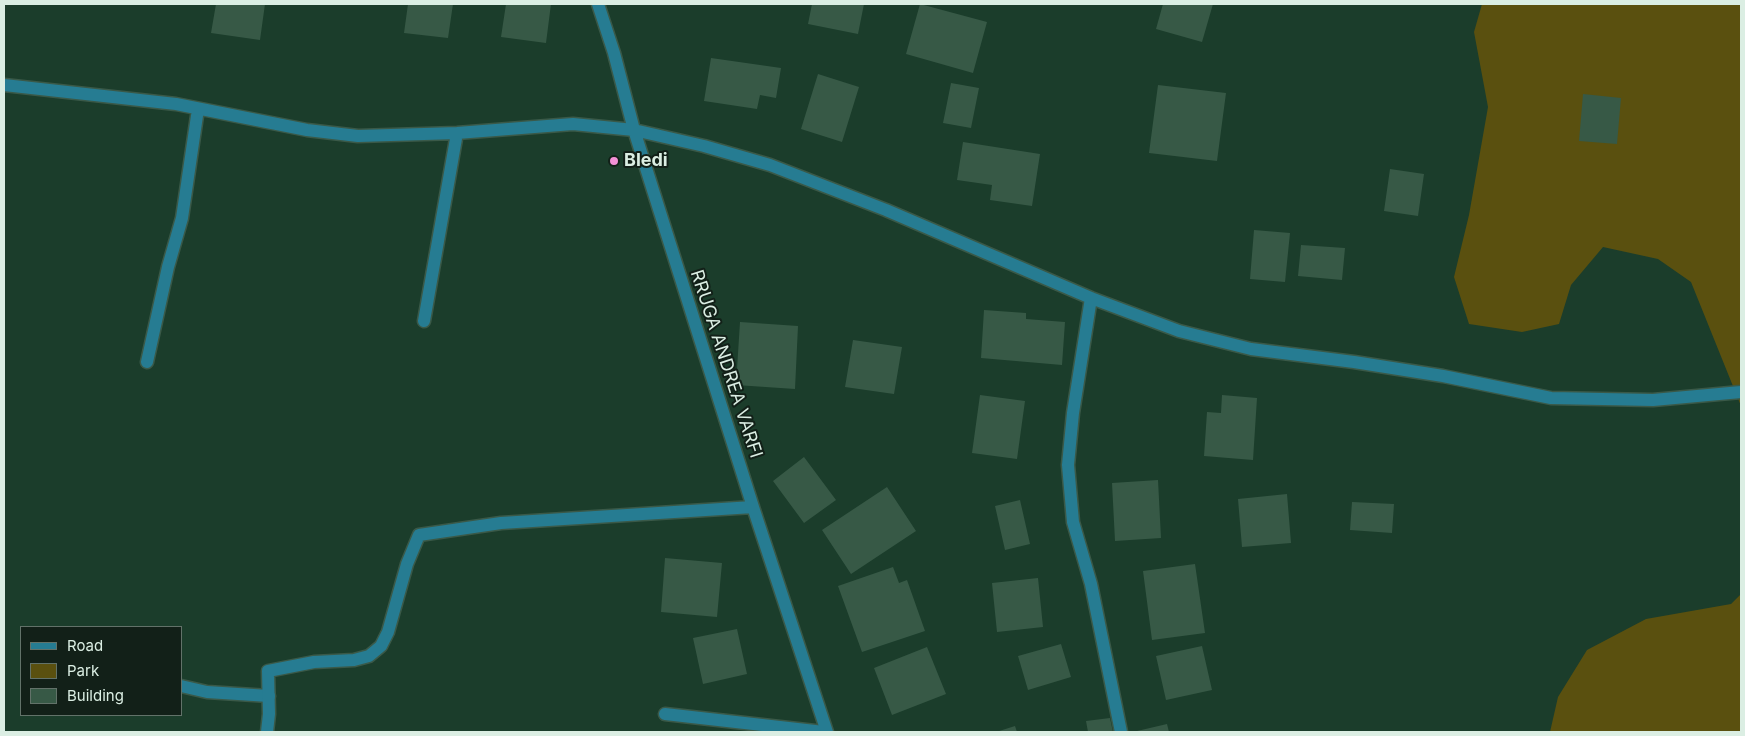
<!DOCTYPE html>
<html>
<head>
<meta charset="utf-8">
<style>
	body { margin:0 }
	#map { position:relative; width:1745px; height:736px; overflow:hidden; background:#1b3d2b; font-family:Inter,sans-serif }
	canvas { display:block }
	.frame { position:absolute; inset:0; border:5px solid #dbeee3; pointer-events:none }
	.legend { position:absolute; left:20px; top:626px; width:162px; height:90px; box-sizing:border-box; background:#122018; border:1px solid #627269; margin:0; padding:6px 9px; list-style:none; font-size:15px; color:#dbeee3 }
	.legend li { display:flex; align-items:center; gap:10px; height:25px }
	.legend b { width:25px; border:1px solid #627269 }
</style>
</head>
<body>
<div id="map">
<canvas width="1745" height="736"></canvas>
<div class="frame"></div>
<ul class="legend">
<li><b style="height:6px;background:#267c92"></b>Road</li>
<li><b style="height:14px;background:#5a500f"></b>Park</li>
<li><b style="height:14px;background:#375946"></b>Building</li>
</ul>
</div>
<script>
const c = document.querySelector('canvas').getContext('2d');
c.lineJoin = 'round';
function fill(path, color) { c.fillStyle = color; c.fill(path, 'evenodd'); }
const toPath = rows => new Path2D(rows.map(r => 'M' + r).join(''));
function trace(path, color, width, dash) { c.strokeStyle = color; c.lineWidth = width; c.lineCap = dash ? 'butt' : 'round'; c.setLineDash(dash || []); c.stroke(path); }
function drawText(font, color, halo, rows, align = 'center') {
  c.font = font + ' Inter,sans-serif'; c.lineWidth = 4; c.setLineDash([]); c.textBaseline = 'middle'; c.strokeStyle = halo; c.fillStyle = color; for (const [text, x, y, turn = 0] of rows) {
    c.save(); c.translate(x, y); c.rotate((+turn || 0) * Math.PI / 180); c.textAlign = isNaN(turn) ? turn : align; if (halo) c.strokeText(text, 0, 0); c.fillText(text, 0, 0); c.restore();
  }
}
fill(toPath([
	[1482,4,1741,4,1741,406,1691,282,1658,259,1603,247,1571,285,1559,324,1522,332,1469,324,1454,277,1469,215,1488,107,1474,32],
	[1741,594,1741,732,1550,732,1558,697,1587,650,1646,619,1731,604]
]), '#5a500f');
fill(toPath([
	[216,4,265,4,260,40,211,33],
	[408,4,453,4,448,38,404,33],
	[506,4,551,4,546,43,501,37],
	[812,4,864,4,858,34,808,24],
	[920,4,987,22,973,73,906,54],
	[1163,4,1213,4,1202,42,1156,29],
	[711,58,781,68,776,98,760,95,757,109,704,101],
	[818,74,859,87,842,142,801,129],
	[951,83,979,88,971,128,943,123],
	[1158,85,1226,93,1217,161,1149,153],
	[1583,94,1621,98,1617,144,1579,141],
	[963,142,1040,154,1032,206,990,200,992,185,957,180],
	[1390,169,1424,174,1418,216,1384,211],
	[1254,230,1290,233,1285,282,1250,279],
	[1301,245,1345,248,1342,280,1298,276],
	[984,310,1026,313,1026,319,1065,322,1062,365,981,358],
	[740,322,798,326,795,389,736,385],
	[853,340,902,347,894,394,845,387],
	[980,395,1025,401,1017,459,972,453],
	[1222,395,1257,398,1253,460,1204,456,1207,412,1221,413],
	[804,457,836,500,804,523,773,481],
	[1158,480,1161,538,1115,541,1112,483],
	[887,487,916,531,851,574,822,530],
	[1287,494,1291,543,1242,547,1238,499],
	[1020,500,1030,544,1005,550,995,506],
	[1352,502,1394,504,1392,533,1350,530],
	[665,558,722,563,717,617,661,612],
	[1195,564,1205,633,1152,640,1143,571],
	[893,567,899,583,907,580,925,631,862,652,838,586],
	[1038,578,1043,627,997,632,992,583],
	[737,629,747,674,703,684,693,638],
	[1061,644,1071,677,1028,690,1018,656],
	[1202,646,1212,690,1166,700,1156,656],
	[927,647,946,694,892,715,874,668],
	[1110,718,1113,732,1088,732,1086,721],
	[1167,724,1169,732,1137,732,1137,731],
	[1015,726,1017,732,996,732]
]), '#375946');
const service = toPath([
	[181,686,207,692,269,696],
	[665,714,824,732]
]);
const minor = toPath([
	[598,4,614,53,634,130,753,507,827,732],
	[4,85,176,104,307,130,358,136,457,133,573,124,634,130,704,146,770,165,886,210,1091,298,1179,331,1251,349,1354,362,1443,376,1551,398,1653,400,1741,392],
	[1091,298,1073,413,1068,465,1073,522,1091,584,1121,732],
	[424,321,457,133],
	[147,362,168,267,182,218,198,109],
	[267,732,269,714,268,671,314,662,354,660,369,656,381,646,388,632,407,564,419,535,501,523,753,507]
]);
trace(service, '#3a5948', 15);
trace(minor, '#3a5948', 15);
trace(service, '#267c92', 12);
trace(minor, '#267c92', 12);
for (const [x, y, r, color] of [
	[614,161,5,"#f391d6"]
]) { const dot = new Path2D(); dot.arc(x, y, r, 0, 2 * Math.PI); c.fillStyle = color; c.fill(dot); trace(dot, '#122018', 2); }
drawText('bold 18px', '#dbeee3', '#122018', [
	["Bledi",624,161]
], 'left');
drawText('18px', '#dbeee3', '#122018', [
	["RRUGA ANDREA VARFI",726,364,72]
]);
</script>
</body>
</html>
